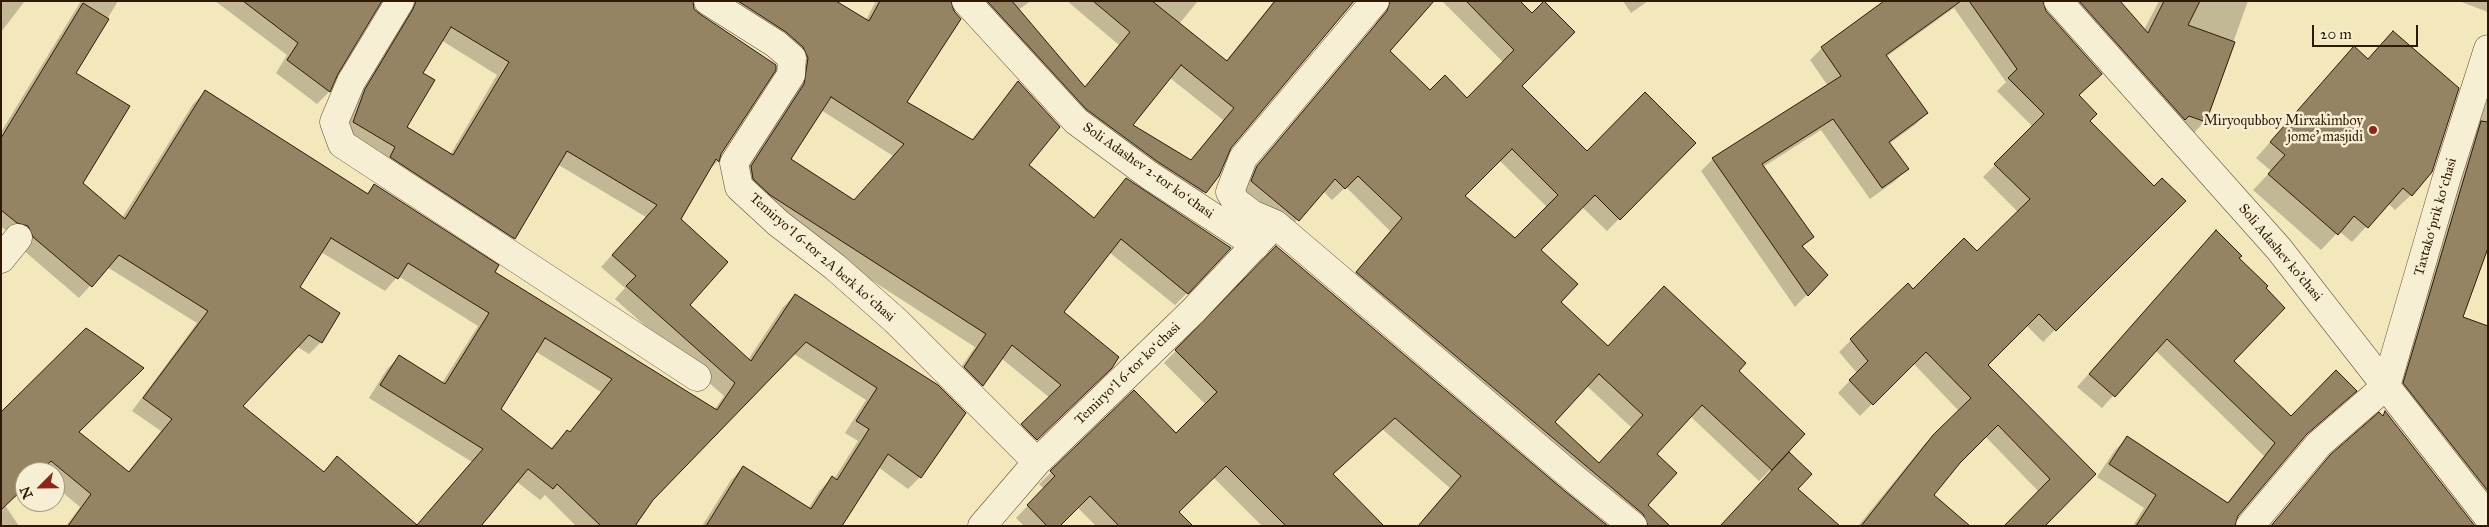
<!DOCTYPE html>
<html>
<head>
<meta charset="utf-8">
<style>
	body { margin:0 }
	#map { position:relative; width:2489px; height:527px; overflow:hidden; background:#f3e7bc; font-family:"IM FELL Great Primer",serif }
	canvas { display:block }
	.frame { position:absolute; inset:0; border:2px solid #2f1905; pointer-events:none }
	.north { position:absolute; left:15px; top:462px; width:50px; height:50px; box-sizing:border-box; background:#f7efd3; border:1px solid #a79981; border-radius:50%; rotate:247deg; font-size:14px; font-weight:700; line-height:20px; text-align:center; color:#2f1905 }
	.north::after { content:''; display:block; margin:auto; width:18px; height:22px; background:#8f2418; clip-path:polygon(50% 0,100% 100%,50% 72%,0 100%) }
	.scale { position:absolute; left:2312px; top:25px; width:106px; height:22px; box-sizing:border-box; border:2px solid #2f1905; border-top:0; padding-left:6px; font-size:15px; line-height:18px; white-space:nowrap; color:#2f1905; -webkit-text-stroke:4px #f7efd3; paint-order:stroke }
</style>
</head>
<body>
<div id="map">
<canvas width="2489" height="527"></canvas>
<div class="frame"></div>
<div class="north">N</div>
<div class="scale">20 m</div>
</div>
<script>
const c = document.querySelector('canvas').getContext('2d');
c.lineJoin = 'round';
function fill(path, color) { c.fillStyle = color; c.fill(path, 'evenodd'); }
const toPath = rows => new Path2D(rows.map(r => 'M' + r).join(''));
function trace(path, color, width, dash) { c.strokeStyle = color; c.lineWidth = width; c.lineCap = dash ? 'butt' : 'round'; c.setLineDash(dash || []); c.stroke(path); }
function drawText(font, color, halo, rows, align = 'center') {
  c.font = font + ' "IM FELL Great Primer",serif'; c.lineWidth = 5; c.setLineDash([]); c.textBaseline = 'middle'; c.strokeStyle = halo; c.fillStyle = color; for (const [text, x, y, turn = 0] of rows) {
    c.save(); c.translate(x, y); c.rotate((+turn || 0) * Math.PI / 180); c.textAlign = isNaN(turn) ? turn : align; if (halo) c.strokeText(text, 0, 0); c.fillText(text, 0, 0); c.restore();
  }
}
fill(toPath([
	[1,1,25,1,1,32],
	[81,1,118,1,75,73,81,183,122,218,193,104,205,92,366,194,374,185,493,273,714,410,724,396,615,299,625,288,601,267,646,217,557,164,514,238,502,250,341,134,398,1,691,1,720,154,718,161,707,172,679,219,688,305,748,360,783,307,795,295,937,386,920,477,908,489,878,467,840,526,702,526,731,480,743,468,808,509,820,490,832,478,834,479,858,441,845,433,866,400,794,354,652,500,636,523,639,526,576,526,545,495,540,500,516,481,417,526,472,462,369,398,387,369,399,357,442,383,478,326,398,276,385,291,321,252,299,288,321,342,309,354,296,346,241,406,323,473,337,458,416,526,66,526,80,507,55,486,55,472,25,472,25,485,5,505,19,526,1,526,1,414,78,432,127,473,161,431,132,411,197,323,107,267,79,298,22,249,26,242,1,227,1,132],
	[441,40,497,75,450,155,405,128,421,74],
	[535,351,601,392,569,433,567,431,550,449,500,409],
	[215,1,380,1,337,73,329,92,317,104,276,73,287,55],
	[707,1,834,1,866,20,876,1,950,1,959,19,906,102,971,140,1018,83,1027,165,1093,219,1127,179,1187,293,1175,305,1109,252,1062,313,1111,367,1024,451,1010,437,1050,398,1001,358,982,386,971,397,953,379,975,347,758,207,739,179,795,65],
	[821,110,893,156,854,201,789,159],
	[964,1,1031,1,1018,10,1084,88,1119,45,1067,1,1198,1,1179,24,1225,62,1274,1,1353,1,1230,147,1218,175,1193,204,1146,174],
	[1170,78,1223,120,1190,161,1131,125],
	[1373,1,1433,1,1388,51,1430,92,1467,99,1503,62,1442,1,1518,1,1520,86,1587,153,1694,143,1607,231,1582,207,1540,250,1559,302,1608,347,1737,371,1776,466,1771,472,1770,470,1759,481,1690,416,1655,454,1646,505,1668,526,1631,526,1345,285,1390,231,1346,187,1332,200,1323,191,1286,232,1240,193,1245,179,1375,25,1379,17],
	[1499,160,1547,207,1515,240,1464,196],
	[1587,386,1632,428,1598,464,1554,422],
	[1623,1,1648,1,1631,13],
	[1904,1,2042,1,2045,12,2101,74,2078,96,2088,121,2154,188,2184,201,2043,342,2026,325,1987,365,2095,474,2039,492,1985,436,1958,463,1932,495,1968,526,1858,526,1924,445,1959,411,1913,363,1860,416,1838,393,1857,373,1839,352,1908,284,1913,290,1977,253,2018,212,1983,177,2033,127,1997,91,2006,82,1954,8,1886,57,1927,113,1915,125,1889,144,1907,169,1895,181,1870,199,1821,130,1763,167,1813,237,1802,247,1826,275,1795,307,1701,171,1713,159,1828,86,1810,60,1822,48],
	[2056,1,2118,1,2144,30,2159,1,2248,1,2205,121,2193,134],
	[2459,1,2488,1,2488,12],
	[2393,32,2411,195,2395,210,2388,203,2352,242,2339,231,2321,250,2253,190,2271,171,2256,158,2354,48,2367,60],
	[2488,77,2488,244,2462,318,2488,327,2488,519,2392,396],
	[2204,244,2238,258,2233,361,2301,439,2237,515,2234,526,2133,526,2144,508,2097,477,2115,450,2127,438,2227,503,2264,456,2155,350,2102,408,2077,387],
	[1276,247,1607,526,1418,526,1450,488,1382,429,1332,474,1375,526,1262,526,1213,477,1178,512,1191,526,1096,526,1077,507,1059,526,1024,526,1016,518,1044,489,1039,484,1134,392,1176,435,1206,405,1164,363],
	[2385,413,2473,526,2270,526,2331,456]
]), '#0003');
const building = toPath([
	[243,1,382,1,338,74,330,92,287,60,298,43,243,1],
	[416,1,693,1,694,9,700,14,776,65,776,70,721,154,719,162,716,159,681,219,728,262,690,305,751,361,795,294,938,385,966,413,921,478,888,454,842,526,706,526,743,466,811,509,832,476,837,480,869,429,856,421,877,388,806,342,653,500,635,526,601,526,557,484,553,489,528,469,481,526,68,526,91,494,51,461,40,472,25,472,25,487,1,510,1,412,86,328,144,368,79,432,129,472,172,419,143,398,208,311,119,255,92,287,33,237,28,226,17,223,1,210,1,138,83,3,109,19,76,73,130,106,83,183,125,219,205,90,368,194,374,184,499,265,495,272,717,410,735,383,626,286,636,276,612,255,657,205,567,151,515,239,390,157,395,147,353,122,365,89,413,9,416,1],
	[451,27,509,62,453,155,407,127,435,80,423,73,451,27],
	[331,238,398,279,408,263,489,313,445,384,399,355,380,385,483,449,417,525,337,456,324,472,243,406,309,335,322,343,340,313,300,287,331,238],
	[545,338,612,379,570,432,567,430,552,449,501,409,545,338],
	[738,1,836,1,869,21,880,1,951,1,954,11,961,19,907,102,973,140,1018,81,1060,127,1029,165,1094,218,1126,178,1231,248,1188,294,1121,239,1064,312,1119,357,1112,368,1037,440,1021,424,1061,385,1012,345,983,386,964,367,986,334,770,195,753,179,751,166,804,84,808,58,803,47,786,32,738,1],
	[831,97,904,144,854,200,791,159,831,97],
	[987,1,1012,1,1085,87,1130,32,1093,1,1152,1,1227,61,1275,1,1354,1,1231,148,1219,176,1206,193,1158,162,1086,109,987,1],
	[1181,65,1234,108,1191,160,1133,125,1181,65],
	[1390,1,1434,1,1390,51,1430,90,1445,75,1467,98,1514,50,1466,1,1520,1,1532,13,1544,1,1575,32,1522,86,1587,151,1645,92,1696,143,1620,220,1595,195,1541,250,1578,284,1561,302,1608,346,1664,286,1746,363,1739,371,1805,434,1772,470,1702,405,1657,454,1677,473,1648,505,1670,526,1648,526,1643,514,1356,272,1402,218,1358,176,1345,189,1335,179,1299,221,1251,181,1257,166,1387,11,1390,1],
	[1512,149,1558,195,1515,238,1465,196,1512,149],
	[1599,374,1643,415,1599,463,1555,422,1599,374],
	[1884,1,1961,1,1886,55,1928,113,1889,142,1909,169,1882,188,1833,119,1762,164,1814,237,1802,246,1828,275,1808,296,1712,158,1841,76,1821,47,1884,1],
	[1969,1,2043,1,2046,11,2102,74,2079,95,2097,114,2090,121,2154,186,2162,178,2186,201,2056,331,2039,314,1988,365,2096,474,2045,526,2004,526,2050,479,1998,425,1960,463,1934,495,1970,526,1861,526,1933,435,1971,398,1926,352,1873,405,1849,380,1868,361,1850,339,1908,283,1913,289,1964,238,1977,251,2030,199,1994,164,2044,114,2008,78,2017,69,1969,1],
	[2079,1,2120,1,2148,33,2164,1,2200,1,2188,25,2235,42,2206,122,2189,116,2185,120,2079,1],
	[2393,31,2459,88,2432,172,2412,196,2403,188,2368,228,2354,216,2338,235,2268,174,2285,155,2270,142,2354,46,2368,59,2393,31],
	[2481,121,2488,122,2488,248,2463,317,2488,326,2488,491,2403,383,2481,121],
	[2216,230,2242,256,2239,258,2268,286,2266,288,2285,308,2234,361,2291,416,2336,370,2357,391,2307,434,2238,516,2235,526,2136,526,2156,495,2109,464,2127,436,2228,503,2275,443,2167,339,2115,397,2089,374,2216,230],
	[1276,246,1566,492,1608,526,1418,526,1461,476,1395,418,1333,474,1384,526,1286,526,1226,466,1179,512,1193,526,1119,526,1090,496,1060,526,1047,526,1027,505,1055,476,1050,471,1134,390,1176,433,1217,392,1175,350,1276,246],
	[2385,411,2475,526,2271,526,2330,455,2379,412,2383,416,2385,411],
	[1789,452,1812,474,1798,489,1840,526,1720,526,1789,452]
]);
fill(building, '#958464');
trace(building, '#2f1905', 1);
const minor = toPath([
	[400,1,351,82,334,122,342,144,697,377],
	[708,1,776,44,792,58,791,75,734,163,739,187,778,223,835,267,896,321,1037,462],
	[966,1,1076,121,1149,175,1256,245],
	[1375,1,1243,158,1230,192,1236,202,1252,214,1275,224,1576,480,1633,526],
	[2058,1,2279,249,2488,517],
	[1,259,18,238],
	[982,526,1037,462,1193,311,1275,224],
	[2250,526,2319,444,2386,386,2446,180,2488,49]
]);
trace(minor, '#604c33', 29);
trace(minor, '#f7efd3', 28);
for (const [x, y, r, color] of [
	[2373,130,5,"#8f2418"]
]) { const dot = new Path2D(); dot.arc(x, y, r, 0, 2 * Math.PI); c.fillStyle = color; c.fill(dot); trace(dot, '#f7efd3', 2); }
drawText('14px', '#2f1905', '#f7efd3', [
	["Miryoqubboy Mirxakimboy",2363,122],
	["jome’ masjidi",2363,138]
], 'right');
drawText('14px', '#2f1905', '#f7efd3', [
	["Soli Adashev 2-tor koʻchasi",1148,171,35],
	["Taxtakoʻprik koʻchasi",2436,217,-74],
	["Soli Adashev ko'chasi",2280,253,50],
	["Temiryoʻl 6-tor 2А berk koʻchasi",822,258,41],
	["Temiryoʻl 6-tor koʻchasi",1128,374,-44]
]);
</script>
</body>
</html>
